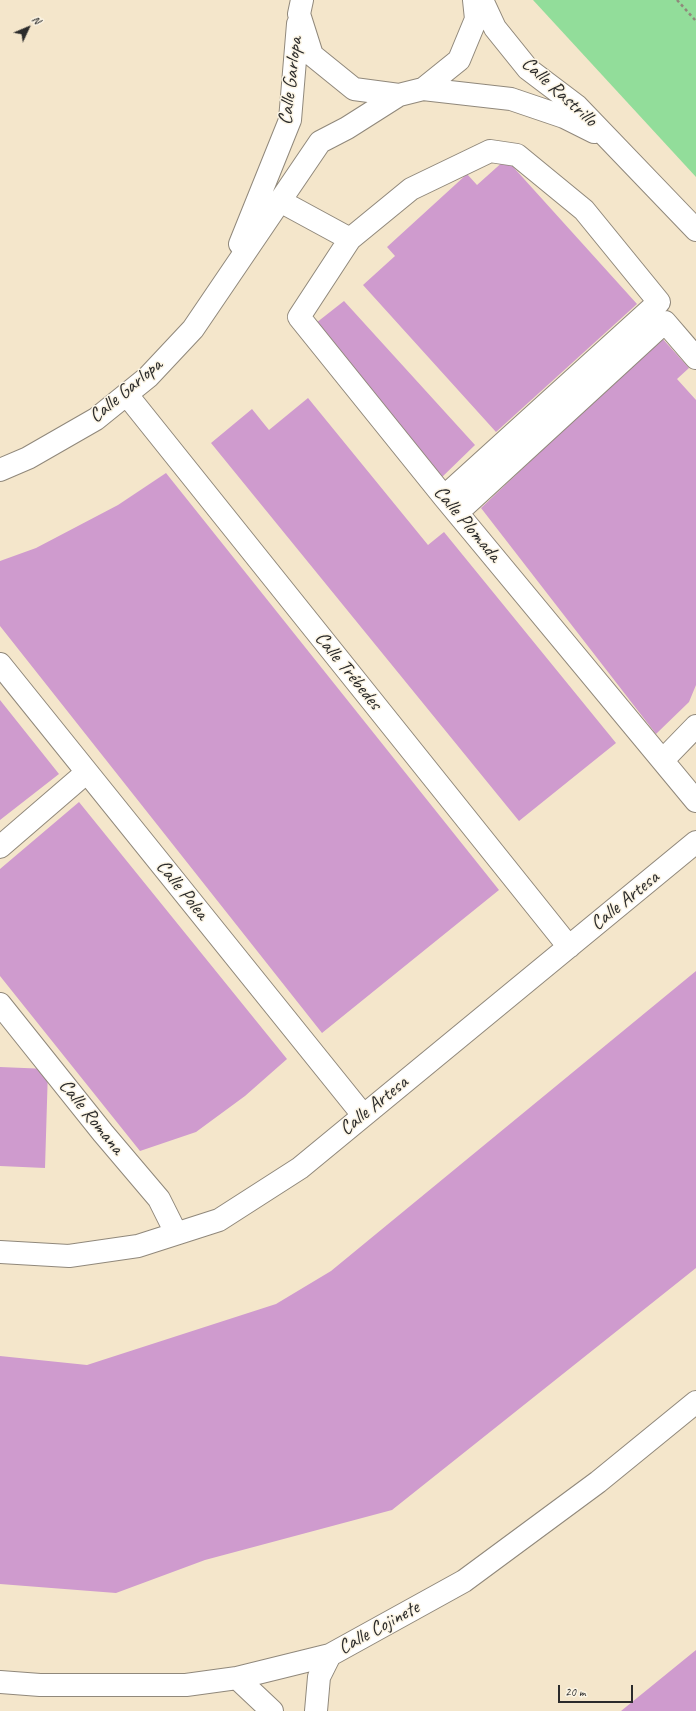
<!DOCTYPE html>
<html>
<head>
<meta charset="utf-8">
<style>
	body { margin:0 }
	#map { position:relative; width:696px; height:1711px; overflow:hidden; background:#f4e6cb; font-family:Caveat,sans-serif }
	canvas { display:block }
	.north { position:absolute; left:8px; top:8px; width:40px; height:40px; -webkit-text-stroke:3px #fcf5e5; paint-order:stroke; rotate:46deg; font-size:11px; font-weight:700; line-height:16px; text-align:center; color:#2b2b2b }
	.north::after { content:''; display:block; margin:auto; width:14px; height:18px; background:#2b2b2b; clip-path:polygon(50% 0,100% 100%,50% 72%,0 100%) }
	.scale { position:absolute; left:558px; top:1685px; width:75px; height:18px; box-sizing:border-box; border:2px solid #2b2b2b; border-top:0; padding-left:5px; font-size:12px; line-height:14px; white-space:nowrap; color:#2b2b2b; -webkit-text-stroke:3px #fcf5e5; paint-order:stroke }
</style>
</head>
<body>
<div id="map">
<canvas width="696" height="1711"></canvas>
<div class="north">N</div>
<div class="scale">20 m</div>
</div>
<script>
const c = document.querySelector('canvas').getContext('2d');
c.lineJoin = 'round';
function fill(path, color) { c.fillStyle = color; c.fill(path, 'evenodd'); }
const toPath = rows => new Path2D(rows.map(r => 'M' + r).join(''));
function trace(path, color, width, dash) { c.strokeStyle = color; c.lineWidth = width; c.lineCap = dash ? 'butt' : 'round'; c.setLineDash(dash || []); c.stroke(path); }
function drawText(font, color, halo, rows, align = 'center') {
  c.font = font + ' Caveat,sans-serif'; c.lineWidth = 3; c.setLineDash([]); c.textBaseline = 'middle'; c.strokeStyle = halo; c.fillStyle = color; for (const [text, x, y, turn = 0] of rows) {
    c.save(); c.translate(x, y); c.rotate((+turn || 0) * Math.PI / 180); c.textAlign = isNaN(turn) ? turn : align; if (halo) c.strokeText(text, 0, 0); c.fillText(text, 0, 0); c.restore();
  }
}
fill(toPath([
	[533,0,696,0,696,177]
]), '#92dd9a');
fill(toPath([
	[506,159,637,304,496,432,363,285,395,256,387,247,467,174,477,185],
	[344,301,475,445,440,479,316,323],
	[661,337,689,368,677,379,696,400,696,685,689,702,656,734,481,508],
	[308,398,428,545,444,532,616,743,519,821,211,443,252,409,269,430],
	[166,473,499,890,322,1033,0,626,0,561,36,548,118,505],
	[0,700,59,774,0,820],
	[79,802,287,1059,245,1096,196,1132,140,1151,0,976,0,869],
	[696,971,696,1268,392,1510,205,1560,116,1593,0,1584,0,1356,87,1365,276,1304,331,1271],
	[0,1067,48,1069,45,1168,0,1166],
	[696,1650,696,1711,621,1711]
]), '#cf9bce');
const minor = toPath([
	[302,0,299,14,312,55,354,89,399,95,423,89,459,60,476,19,474,0],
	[482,0,495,28,528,69,577,106,696,230],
	[423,89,511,99,564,117,594,132],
	[280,201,350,239,411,189,490,151,517,155,584,210,659,302,444,497],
	[350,239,299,317,444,497,696,801],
	[240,244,290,120,298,24],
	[127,395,569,947],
	[0,470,28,458,96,419,148,377,193,329,320,142,347,128,399,95],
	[458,512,665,322,696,358],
	[0,664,363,1115],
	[663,760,696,726],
	[0,847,87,772],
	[0,1004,103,1133,159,1199,176,1233],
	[0,1252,69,1256,138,1246,219,1220,300,1168,696,842],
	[237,1678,272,1711],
	[0,1682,40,1685,186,1685,237,1678,330,1655,464,1581,598,1482,696,1402],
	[316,1711,319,1677,330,1655]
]);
trace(minor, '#90887b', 24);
trace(toPath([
	[677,0,696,21]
]), '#90887b', 2.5, [3, 3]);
trace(minor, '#fff', 22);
drawText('20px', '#2b2b2b', '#fcf5e5', [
	["Calle Garlopa",291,81,-83],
	["Calle Rastrillo",559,92,42],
	["Calle Garlopa",126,391,-40],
	["Calle Plomada",467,524,50],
	["Calle Trébedes",348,671,51],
	["Calle Polea",182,890,51],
	["Calle Artesa",625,901,-39],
	["Calle Artesa",374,1106,-39],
	["Calle Romana",91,1117,51],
	["Calle Cojinete",379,1628,-29]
]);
</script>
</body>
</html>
